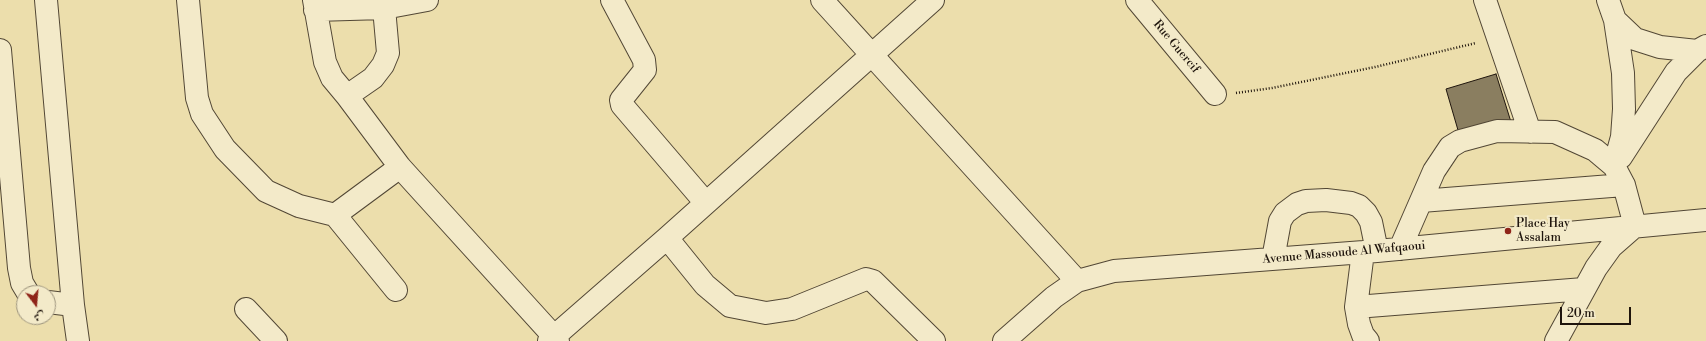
<!DOCTYPE html>
<html>
<head>
<meta charset="utf-8">
<style>
	body { margin:0 }
	#map { position:relative; width:1706px; height:341px; overflow:hidden; background:#ecdeac; font-family:"Libre Bodoni",Amiri,serif }
	canvas { display:block }
	.north { position:absolute; left:16px; top:285px; width:40px; height:40px; box-sizing:border-box; background:#f3eac9; border:1px solid #9e957e; border-radius:50%; rotate:164deg; font-size:11px; font-weight:700; line-height:16px; text-align:center; color:#1f150d }
	.north::after { content:''; display:block; margin:auto; width:14px; height:18px; background:#8f2418; clip-path:polygon(50% 0,100% 100%,50% 72%,0 100%) }
	.scale { position:absolute; left:1560px; top:307px; width:71px; height:18px; box-sizing:border-box; border:2px solid #1f150d; border-top:0; padding-left:5px; font-size:12px; line-height:14px; white-space:nowrap; color:#1f150d; -webkit-text-stroke:3px #f3eac9; paint-order:stroke }
</style>
</head>
<body>
<div id="map">
<canvas width="1706" height="341"></canvas>
<div class="north">ش</div>
<div class="scale">20 m</div>
</div>
<script>
const c = document.querySelector('canvas').getContext('2d');
c.lineJoin = 'round';
function fill(path, color) { c.fillStyle = color; c.fill(path, 'evenodd'); }
const toPath = rows => new Path2D(rows.map(r => 'M' + r).join(''));
function trace(path, color, width, dash) { c.strokeStyle = color; c.lineWidth = width; c.lineCap = dash ? 'butt' : 'round'; c.setLineDash(dash || []); c.stroke(path); }
function drawText(font, color, halo, rows, align = 'center') {
  c.font = font + ' "Libre Bodoni",serif'; c.lineWidth = 4; c.setLineDash([]); c.textBaseline = 'middle'; c.strokeStyle = halo; c.fillStyle = color; for (const [text, x, y, turn = 0] of rows) {
    c.save(); c.translate(x, y); c.rotate((+turn || 0) * Math.PI / 180); c.textAlign = isNaN(turn) ? turn : align; if (halo) c.strokeText(text, 0, 0); c.fillText(text, 0, 0); c.restore();
  }
}
const building = toPath([
	[1496,74,1511,122,1460,137,1446,89,1496,74]
]);
fill(building, '#8a7e60');
trace(building, '#1f150d', 1);
const minor = toPath([
	[46,0,73,305,78,341],
	[188,0,197,98,202,114,225,149,266,191,299,206,335,215,400,167],
	[314,0,325,62,332,78,347,96,400,167,558,341],
	[612,0,644,60,645,70,621,100,622,105,705,202],
	[822,0,1077,281],
	[1137,0,1215,94],
	[1485,0,1530,132],
	[1608,0,1615,20,1623,73,1624,109,1622,137,1614,166],
	[315,10,384,8,427,0],
	[1615,20,1635,39,1660,47,1697,51,1706,46],
	[0,50,19,268,22,283,28,293],
	[347,96,373,78,383,65,388,53,384,8],
	[1621,157,1676,72,1697,51],
	[1421,201,1624,185],
	[335,215,396,290],
	[667,238,705,285,730,306,766,313,792,309,866,279,873,281,934,341],
	[1400,249,1434,171,1450,147,1460,141,1497,131,1555,132,1595,150,1614,166,1624,185,1635,226,1611,247,1596,268,1556,341],
	[1363,252,1356,307,1359,324,1363,335,1368,341],
	[1273,259,1280,221,1285,213,1297,204,1306,201,1326,200,1351,203,1359,206,1366,213,1371,222,1377,251],
	[48,302,73,305],
	[1356,307,1584,289],
	[246,309,276,341],
	[549,341,667,238,933,0],
	[1004,341,1054,297,1077,281,1114,271,1377,251,1706,220]
]);
trace(minor, '#524735', 24);
trace(toPath([
	[1236,93,1272,88,1375,67,1476,43]
]), '#1f150d', 2.5, [1, 2]);
trace(minor, '#f3eac9', 22);
for (const [x, y, r, color] of [
	[1508,231,4,"#8f2418"]
]) { const dot = new Path2D(); dot.arc(x, y, r, 0, 2 * Math.PI); c.fillStyle = color; c.fill(dot); trace(dot, '#f3eac9', 1.5); }
drawText('12px', '#1f150d', '#f3eac9', [
	["Rue Guercif",1176,47,50],
	["Avenue Massoude Al Wafqaoui",1344,253,-5]
]);
drawText('12px', '#1f150d', '#f3eac9', [
	["Place Hay",1516,224],
	["Assalam",1516,238]
], 'left');
</script>
</body>
</html>
